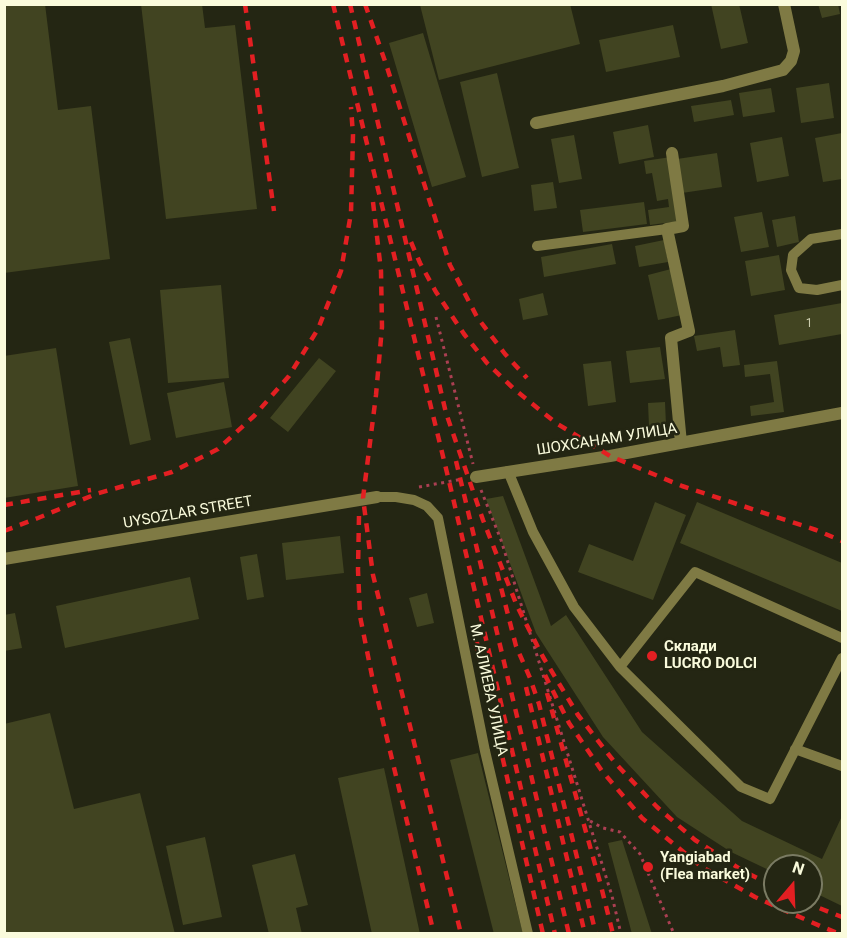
<!DOCTYPE html>
<html>
<head>
<meta charset="utf-8">
<style>
	body { margin:0 }
	#map { position:relative; width:847px; height:938px; overflow:hidden; background:#242613; font-family:Roboto,sans-serif }
	canvas { display:block }
	.frame { position:absolute; inset:0; border:6px solid #fafbdc; pointer-events:none }
	.north { position:absolute; left:763px; top:854px; width:60px; height:60px; box-sizing:border-box; background:#242613; border:2px solid #7a7b63; border-radius:50%; rotate:19deg; font-size:16px; font-weight:700; line-height:24px; text-align:center; color:#fafbdc }
	.north::after { content:''; display:block; margin:auto; width:21px; height:27px; background:#e31f22; clip-path:polygon(50% 0,100% 100%,50% 72%,0 100%) }
</style>
</head>
<body>
<div id="map">
<canvas width="847" height="938"></canvas>
<div class="frame"></div>
<div class="north">N</div>
</div>
<script>
const c = document.querySelector('canvas').getContext('2d');
c.lineJoin = 'round';
function fill(path, color) { c.fillStyle = color; c.fill(path, 'evenodd'); }
const toPath = rows => new Path2D(rows.map(r => 'M' + r).join(''));
function trace(path, color, width, dash) { c.strokeStyle = color; c.lineWidth = width; c.lineCap = dash ? 'butt' : 'round'; c.setLineDash(dash || []); c.stroke(path); }
function drawText(font, color, halo, rows, align = 'center') {
  c.font = font + ' Roboto,sans-serif'; c.lineWidth = 5; c.setLineDash([]); c.textBaseline = 'middle'; c.strokeStyle = halo; c.fillStyle = color; for (const [text, x, y, turn = 0] of rows) {
    c.save(); c.translate(x, y); c.rotate((+turn || 0) * Math.PI / 180); c.textAlign = isNaN(turn) ? turn : align; if (halo) c.strokeText(text, 0, 0); c.fillText(text, 0, 0); c.restore();
  }
}
fill(toPath([
	[4,4,45,4,58,110,91,106,110,259,4,273],
	[141,4,202,4,205,28,235,25,257,209,166,219],
	[570,4,580,44,439,80,420,5],
	[711,4,739,4,748,43,721,49],
	[818,4,838,4,840,14,822,18],
	[673,25,680,57,606,72,599,40],
	[423,33,466,177,432,187,389,43],
	[497,73,519,168,482,177,460,82],
	[829,83,834,118,801,123,796,88],
	[771,88,775,112,743,117,739,93],
	[731,100,734,115,694,122,691,106],
	[648,125,654,157,619,164,613,132],
	[842,133,842,179,823,182,815,138],
	[574,135,582,179,559,183,551,139],
	[782,137,789,176,757,182,750,143],
	[717,153,722,187,682,193,677,159],
	[671,157,680,221,650,225,648,210,669,207,668,199,657,201,652,173,646,174,644,161],
	[553,182,557,208,534,211,531,185],
	[644,202,647,224,583,232,580,210],
	[762,212,769,247,741,252,734,217],
	[795,216,799,242,777,247,772,220],
	[664,240,668,262,639,267,635,246],
	[612,244,616,264,544,277,541,257],
	[779,255,785,290,751,296,745,261],
	[671,269,682,315,658,320,648,275],
	[221,285,229,378,168,383,160,290],
	[543,293,548,315,523,320,519,299],
	[842,303,842,334,779,345,774,315],
	[735,330,740,365,723,367,720,347,697,351,694,336],
	[130,338,151,440,130,445,109,342],
	[660,347,665,379,630,383,626,351],
	[56,348,78,486,4,498,4,356],
	[319,358,336,371,288,432,270,418],
	[611,361,616,402,588,406,583,364],
	[777,361,784,412,751,416,750,406,774,402,770,374,745,377,744,365],
	[224,382,232,427,176,438,167,393],
	[665,402,666,425,649,426,648,403],
	[503,496,551,626,566,615,642,732,742,821,822,859,842,816,842,906,811,891,811,866,775,866,775,873,731,852,677,817,603,737,536,633,486,499],
	[655,502,686,515,653,600,578,572,589,544,633,561],
	[697,502,842,563,842,611,680,543],
	[340,536,344,573,286,580,282,543],
	[257,554,264,597,247,600,240,557],
	[190,577,199,619,65,648,56,606],
	[427,593,434,623,417,627,409,598],
	[15,613,22,648,4,651,4,615],
	[50,713,74,809,140,793,175,934,4,934,4,724],
	[478,753,523,934,494,934,450,760],
	[384,768,420,934,372,934,338,778],
	[205,837,222,917,183,925,166,846],
	[622,840,652,934,632,934,608,843],
	[295,854,308,905,296,908,302,934,269,934,252,865]
]), '#414421');
trace(toPath([
	[436,317,473,464],
	[419,487,463,479],
	[481,490,501,540,612,896,621,934],
	[590,821,603,828,620,832,640,854,674,934]
]), '#ab3f52', 3, [3, 4.5]);
trace(toPath([
	[842,234,811,239,793,255,791,270,799,288,817,290,842,285],
	[537,246,667,229],
	[508,471,533,532,574,607,620,667,741,787,770,799,842,658],
	[377,497,396,497,414,500,427,506,438,518,485,751,528,934],
	[620,667,695,572,842,638],
	[795,749,842,766]
]), '#7f7a44', 10);
trace(toPath([
	[536,123,723,86,783,70,791,61,794,51,784,4],
	[672,153,683,226,667,229,689,331,671,338,681,443],
	[476,477,610,456,842,413],
	[4,559,377,497]
]), '#7f7a44', 12);
trace(toPath([
	[245,4,274,211],
	[333,4,449,481,555,934],
	[350,4,446,413,483,520,517,606,543,657,578,715,616,764,657,807,695,840,743,871,775,887],
	[365,4,386,64,450,265,477,317,505,354,527,378],
	[373,202,381,271,382,327,376,395,363,498,373,575,461,934],
	[411,242,420,263,436,292,464,334,487,363,514,389,556,423,610,456,682,486,816,530,842,541],
	[456,461,569,934],
	[4,505,91,490],
	[359,516,358,570,360,616,372,676,434,934],
	[4,531,38,518,96,494,172,472,218,449,254,416,289,376,318,329,341,271,351,213,353,135,351,107],
	[497,572,516,646,530,678,539,704,596,934],
	[475,625,478,651,543,934],
	[545,675,569,723,602,771,642,818,702,867,755,897,820,926,840,934],
	[526,687,585,934],
	[547,693,600,882,613,934],
	[804,902,842,917]
]), '#e31f22', 4.5, [9, 8]);
for (const [x, y, r, color] of [
	[652,656,6,"#e31f22"],
	[648,867,6,"#e31f22"]
]) { const dot = new Path2D(); dot.arc(x, y, r, 0, 2 * Math.PI); c.fillStyle = color; c.fill(dot); trace(dot, '#242613', 2); }
drawText('12px', '#cccdad', null, [
	["1",809,324]
]);
drawText('15px', '#fafbdc', '#242613', [
	["ШОХСАНАМ УЛИЦА",607,440,-9],
	["UYSOZLAR STREET",188,513,-10],
	["М. АЛИЕВА УЛИЦА",488,690,78]
]);
drawText('bold 15px', '#fafbdc', '#242613', [
	["Склади",664,647],
	["LUCRO DOLCI",664,664],
	["Yangiabad",660,858],
	["(Flea market)",660,875]
], 'left');
</script>
</body>
</html>
